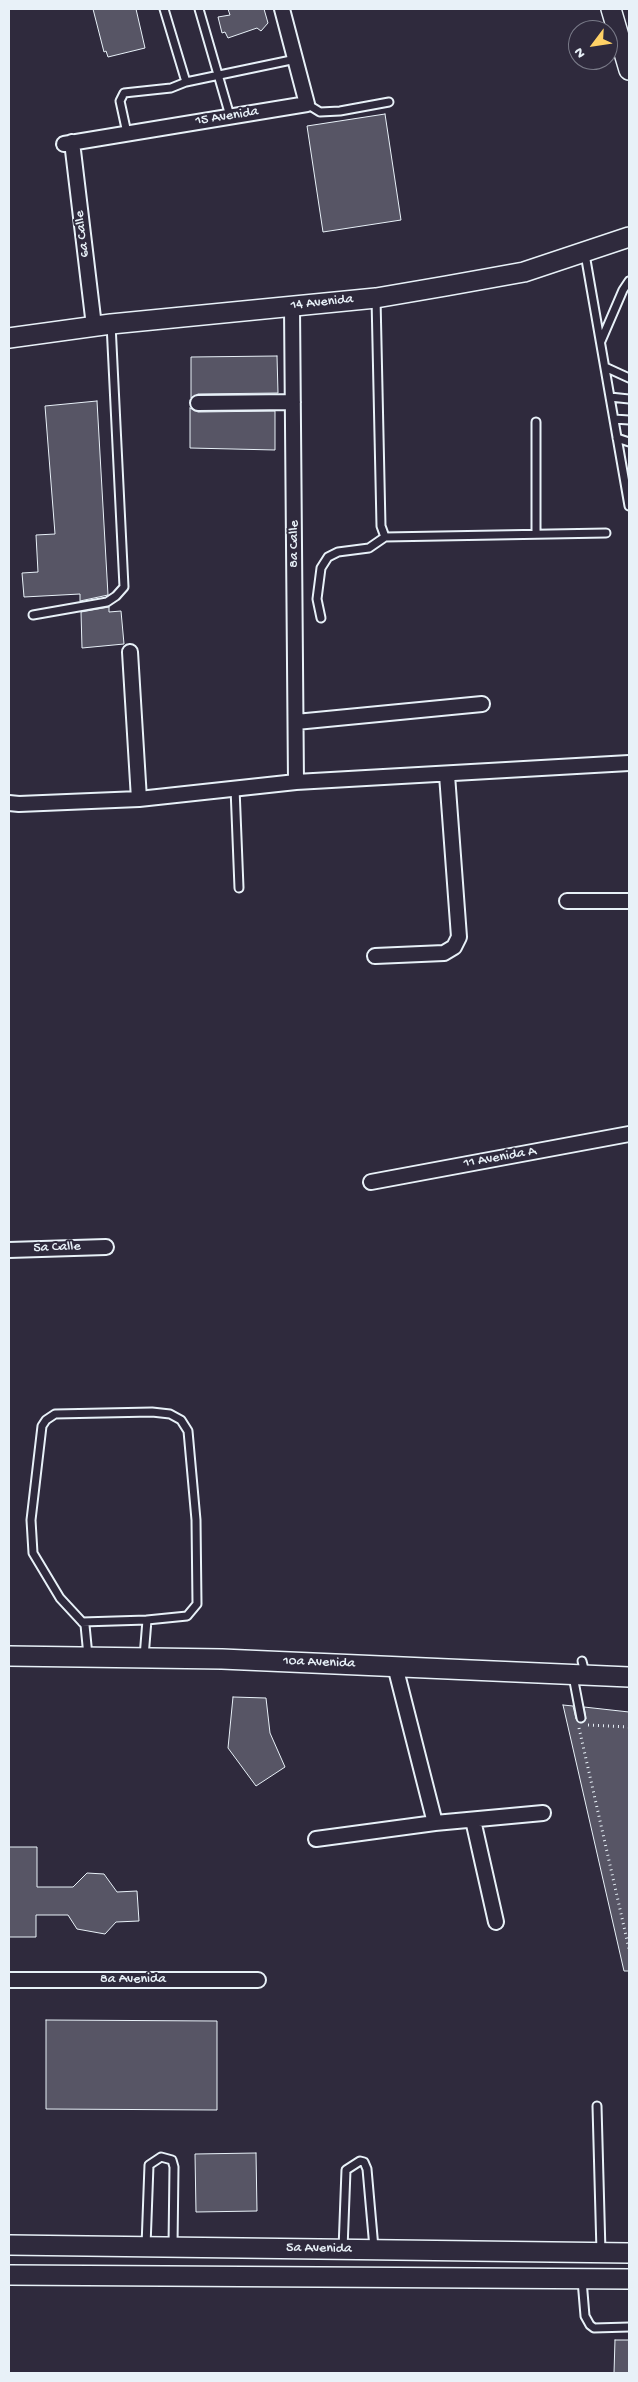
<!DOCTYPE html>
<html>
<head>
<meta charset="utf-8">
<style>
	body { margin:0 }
	#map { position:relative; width:638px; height:2382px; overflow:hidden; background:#2f2a3d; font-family:"Gochi Hand",sans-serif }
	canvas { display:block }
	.frame { position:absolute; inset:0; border:10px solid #e8f1f8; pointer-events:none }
	.north { position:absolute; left:568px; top:20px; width:50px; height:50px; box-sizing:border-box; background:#2f2a3d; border:1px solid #797a88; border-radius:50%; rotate:239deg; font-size:14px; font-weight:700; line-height:20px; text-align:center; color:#e8f1f8 }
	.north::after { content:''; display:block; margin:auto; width:18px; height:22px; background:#ffd166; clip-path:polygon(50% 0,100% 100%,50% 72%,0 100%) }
</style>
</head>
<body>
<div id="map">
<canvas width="638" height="2382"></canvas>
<div class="frame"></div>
<div class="north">N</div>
</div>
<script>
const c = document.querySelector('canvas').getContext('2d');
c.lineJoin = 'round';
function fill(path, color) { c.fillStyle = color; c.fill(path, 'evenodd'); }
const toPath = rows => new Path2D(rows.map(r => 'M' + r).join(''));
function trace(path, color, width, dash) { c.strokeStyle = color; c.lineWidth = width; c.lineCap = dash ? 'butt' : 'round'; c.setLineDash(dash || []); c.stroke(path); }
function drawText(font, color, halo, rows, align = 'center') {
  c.font = font + ' "Gochi Hand",sans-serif'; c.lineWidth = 4; c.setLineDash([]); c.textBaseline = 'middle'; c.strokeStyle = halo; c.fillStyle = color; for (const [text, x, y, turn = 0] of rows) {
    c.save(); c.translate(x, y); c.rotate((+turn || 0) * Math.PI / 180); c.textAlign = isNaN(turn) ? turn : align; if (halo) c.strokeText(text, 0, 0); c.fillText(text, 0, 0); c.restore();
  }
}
const building = toPath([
	[93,9,136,9,145,48,108,57,106,51,104,52,93,9],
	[228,9,264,9,268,23,261,31,257,28,228,38,225,32,222,33,218,17,230,15,228,9],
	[385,114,401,220,323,232,307,126,385,114],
	[277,356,278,393,198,394,191,398,191,357,277,356],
	[97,401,108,595,80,601,80,594,24,597,22,573,38,572,36,535,55,534,45,406,97,401],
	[190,408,198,412,275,411,275,450,190,448,190,408],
	[109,607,109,612,121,611,124,644,82,648,81,612,109,607],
	[233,1697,266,1698,270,1733,285,1767,256,1786,228,1748,233,1697],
	[563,1705,573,1706,576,1719,580,1723,586,1719,584,1707,629,1712,629,1971,624,1971,563,1705],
	[9,1847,37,1847,37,1887,73,1887,87,1873,104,1874,117,1892,137,1891,139,1921,116,1922,105,1934,77,1929,68,1915,36,1915,36,1937,9,1937,9,1847],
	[46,2020,217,2021,217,2110,46,2109,46,2020],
	[256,2153,257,2211,196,2212,195,2154,256,2153],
	[615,2340,629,2340,629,2373,614,2373,615,2340]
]);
fill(building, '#575565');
trace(building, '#e8f1f8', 1);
const lane = toPath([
	[199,9,230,116],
	[186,82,296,59],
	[307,104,320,112,340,111,389,102],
	[127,133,120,101,124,93,171,88,186,82,164,9],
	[585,254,629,506],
	[376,298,381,526,385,537,606,533],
	[601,341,623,290,629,281],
	[605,367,629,378],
	[610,397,629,399],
	[614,419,629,420],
	[617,438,629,442],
	[536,534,536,422],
	[33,615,107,602,116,596,124,587,111,324],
	[321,618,317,599,321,568,328,557,338,552,369,548,385,537],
	[235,788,239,888],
	[82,1622,147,1620],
	[88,1656,85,1625,60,1598,33,1553,31,1520,42,1426,46,1420,55,1414,152,1412,170,1414,181,1420,188,1431,196,1520,197,1604,187,1616,147,1620,144,1657],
	[582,1661,585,1673],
	[573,1676,581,1718],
	[597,2106,601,2252],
	[146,2246,149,2165,161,2157,172,2160,174,2167,173,2245],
	[343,2249,346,2170,360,2161,364,2162,367,2169,374,2248],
	[582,2280,585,2316,590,2325,594,2328,629,2327]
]);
const street = toPath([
	[72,142,94,326],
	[64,144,307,104,282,9],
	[292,307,296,782],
	[198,403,293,402],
	[130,652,139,799],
	[296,722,482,704],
	[9,803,19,804,139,799,296,782,629,763],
	[567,901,629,901],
	[375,956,444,953,454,947,459,937,447,775],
	[371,1182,629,1134],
	[9,1250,106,1247],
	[395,1666,435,1823],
	[473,1820,496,1922],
	[316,1839,435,1823,543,1813],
	[9,1980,258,1980]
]);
const secondary = toPath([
	[611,9,629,70],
	[9,338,111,324,376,298,446,286,524,272,629,237],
	[9,1656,222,1659,629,1677],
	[9,2245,629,2253],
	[9,2275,629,2279]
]);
trace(lane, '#e8f1f8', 11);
trace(street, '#e8f1f8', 18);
trace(secondary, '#e8f1f8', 22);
trace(toPath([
	[588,1725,629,1727],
	[579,1728,629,1949]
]), '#e8f1f8', 3, [1, 4]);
trace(lane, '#2f2a3d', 7);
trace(street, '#2f2a3d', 14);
trace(secondary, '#2f2a3d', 19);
drawText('14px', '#e8f1f8', '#2f2a3d', [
	["15 Avenida",227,117,-9],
	["6a Calle",83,234,-97],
	["14 Avenida",322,303,-6],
	["8a Calle",295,544,-90],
	["11 Avenida A",500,1158,-10],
	["5a Calle",57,1248,-2],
	["10a Avenida",319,1663,2],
	["8a Avenida",133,1980],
	["5a Avenida",319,2249,1]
]);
</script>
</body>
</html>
